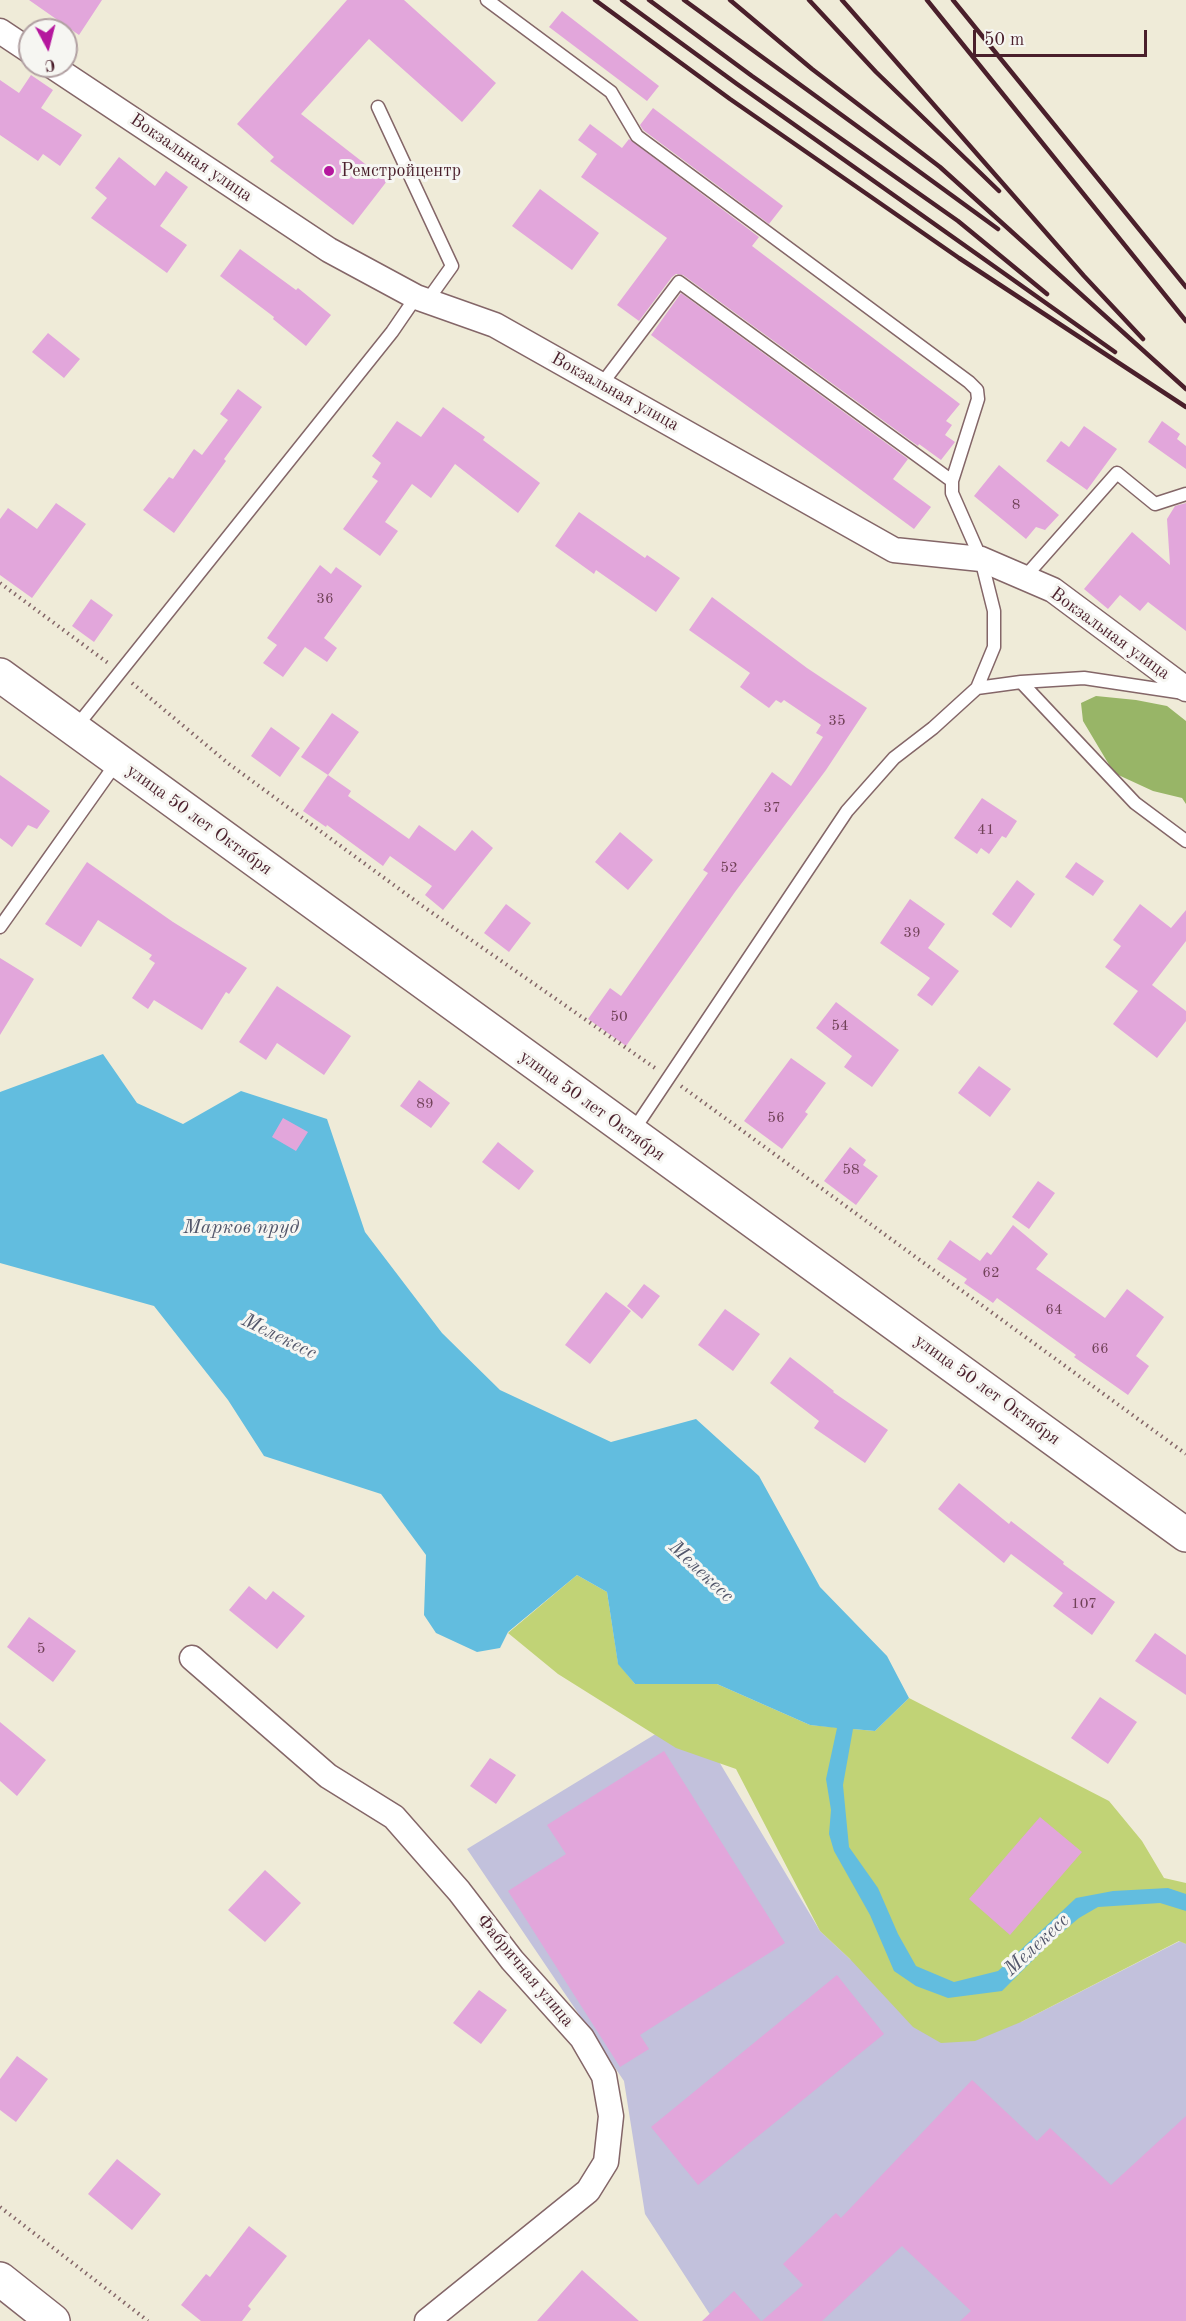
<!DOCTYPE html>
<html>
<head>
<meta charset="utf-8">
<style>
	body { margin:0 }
	#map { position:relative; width:1186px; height:2321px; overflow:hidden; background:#efebd8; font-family:"Old Standard TT",serif }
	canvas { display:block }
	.north { position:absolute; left:18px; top:18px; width:60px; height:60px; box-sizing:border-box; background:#f6f6f2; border:2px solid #b1a0a2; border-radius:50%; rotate:173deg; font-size:16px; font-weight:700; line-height:24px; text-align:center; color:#4a1f2b }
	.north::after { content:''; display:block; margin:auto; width:21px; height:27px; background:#b5179e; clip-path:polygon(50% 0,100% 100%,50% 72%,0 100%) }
	.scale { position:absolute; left:973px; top:30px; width:174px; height:27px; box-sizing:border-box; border:3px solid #4a1f2b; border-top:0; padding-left:8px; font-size:18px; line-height:21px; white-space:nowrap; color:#4a1f2b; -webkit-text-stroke:4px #f6f6f2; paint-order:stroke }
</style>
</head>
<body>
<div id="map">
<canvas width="1186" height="2321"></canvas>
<div class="north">С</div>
<div class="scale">50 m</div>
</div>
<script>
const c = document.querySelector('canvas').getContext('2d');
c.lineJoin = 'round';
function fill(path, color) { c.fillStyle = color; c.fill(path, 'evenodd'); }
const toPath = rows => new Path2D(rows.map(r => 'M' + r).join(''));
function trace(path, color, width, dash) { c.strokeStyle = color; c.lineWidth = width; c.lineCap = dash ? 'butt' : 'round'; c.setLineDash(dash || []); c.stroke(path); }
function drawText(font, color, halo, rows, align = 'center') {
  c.font = font + ' "Old Standard TT",serif'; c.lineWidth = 6; c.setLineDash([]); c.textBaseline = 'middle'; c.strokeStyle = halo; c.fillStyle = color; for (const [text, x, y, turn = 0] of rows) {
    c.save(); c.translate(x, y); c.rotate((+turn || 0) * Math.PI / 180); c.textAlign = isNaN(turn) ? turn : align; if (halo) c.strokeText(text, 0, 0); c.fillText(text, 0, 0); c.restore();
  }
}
fill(toPath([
	[690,1713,820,1931,850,1959,1021,2022,1180,1941,1186,1944,1186,2321,716,2321,709,2313,645,2214,624,2081,467,1849]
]), '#c2c1dc');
fill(toPath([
	[577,1575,607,1592,618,1663,635,1684,717,1684,810,1725,875,1731,909,1698,1109,1801,1142,1841,1164,1878,1186,1883,1186,1944,1179,1941,1021,2022,975,2041,941,2043,913,2027,850,1959,820,1931,736,1769,676,1748,558,1674,508,1633]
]), '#c1d376');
fill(toPath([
	[1096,696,1136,700,1167,706,1186,721,1186,804,1182,798,1153,791,1114,773,1083,721,1081,703]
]), '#98b567');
fill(toPath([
	[103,1054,137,1103,183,1124,241,1091,327,1119,365,1232,442,1333,500,1390,611,1442,696,1419,759,1476,820,1587,887,1656,909,1698,875,1731,853,1729,843,1785,849,1847,878,1888,898,1934,916,1966,954,1982,998,1971,1076,1898,1113,1891,1168,1888,1186,1894,1186,1911,1160,1903,1098,1907,1079,1918,1054,1939,1002,1991,948,1998,916,1986,894,1971,870,1915,834,1851,829,1834,831,1810,826,1779,837,1728,810,1725,717,1684,635,1684,618,1664,607,1592,577,1575,508,1632,500,1648,477,1652,436,1633,424,1615,426,1555,381,1494,264,1456,228,1400,154,1306,0,1263,0,1092]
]), '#62bddf');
fill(toPath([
	[29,0,102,0,79,35],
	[347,0,404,0,496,83,462,122,369,39,301,114,387,181,353,225,270,161,274,157,237,124],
	[562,11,659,86,647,101,549,27],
	[31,75,53,90,41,108,82,135,60,166,43,154,38,161,0,135,0,80,19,93],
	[653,108,783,206,769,224,643,130,640,125],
	[590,124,622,148,629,139,759,237,752,246,960,404,946,421,952,425,945,435,955,442,941,460,919,444,918,446,683,275,676,274,672,277,639,321,617,305,667,238,581,177,597,154,578,140],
	[119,157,155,186,166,171,188,187,160,226,187,245,167,273,91,218,107,198,95,188],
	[540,189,599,233,572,270,512,226],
	[240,249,296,290,298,288,331,315,306,346,273,319,274,317,220,276],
	[681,293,908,459,893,479,931,507,914,529,651,335],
	[48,333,80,359,64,378,32,352],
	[238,389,262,407,224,459,226,461,174,533,143,510,169,477,173,479,194,449,202,455,228,420,220,414],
	[443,407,485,437,483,440,540,483,518,513,455,464,431,498,412,484,385,522,398,531,380,556,343,529,378,481,372,477,381,463,372,456,397,421,421,437],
	[1162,421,1180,434,1177,439,1186,446,1186,469,1148,442],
	[1084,426,1117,449,1087,490,1046,461,1061,441,1069,447],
	[999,465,1059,515,1045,530,1036,527,1026,539,974,496],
	[56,503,86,524,32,598,0,575,0,519,8,508,37,529],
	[1186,503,1186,631,1148,602,1140,611,1120,595,1108,609,1084,589,1132,532,1170,565,1167,519,1175,506],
	[579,512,645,558,647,555,680,578,656,612,596,570,594,574,555,546],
	[320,565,331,574,336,567,362,586,324,638,337,648,327,662,305,647,283,677,263,663,277,645,267,638],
	[712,597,807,668,867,708,826,770,735,892,626,1046,588,1019,610,988,621,996,708,873,703,870,772,772,791,786,823,737,816,733,821,725,784,700,781,703,776,700,769,708,740,687,750,673,689,630],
	[91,599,113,615,94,642,72,626],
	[332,713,359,732,328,775,301,757],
	[271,727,300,748,280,777,251,756],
	[0,775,50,811,37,829,28,825,12,847,0,838],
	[328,775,351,791,348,796,409,839,419,825,455,851,472,830,493,848,443,910,425,895,432,886,390,856,383,866,327,825,326,827,303,811],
	[982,798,1017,821,1006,838,1002,836,989,854,981,848,977,854,954,838],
	[620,832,653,860,628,890,595,862],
	[87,862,173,922,247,968,229,994,226,992,202,1030,154,1000,148,1009,132,998,155,963,149,959,152,955,98,920,81,947,45,924],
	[1076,862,1104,881,1093,896,1065,877],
	[1017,880,1035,894,1011,928,992,914],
	[910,899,945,924,928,948,959,971,932,1006,917,995,930,978,880,943],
	[506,904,531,923,509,952,484,933],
	[1140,904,1171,928,1186,910,1186,941,1152,985,1186,1011,1186,1021,1157,1058,1113,1024,1138,991,1105,967,1121,946,1113,940],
	[0,958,34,979,0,1035],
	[277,986,351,1036,324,1075,277,1043,266,1060,239,1042],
	[836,1002,899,1050,872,1087,844,1067,852,1056,816,1028],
	[791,1058,826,1083,805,1112,808,1114,782,1149,744,1121],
	[979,1066,1011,1089,990,1117,958,1093],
	[419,1080,450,1103,431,1128,400,1106],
	[283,1118,308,1132,296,1151,272,1137],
	[498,1142,534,1171,519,1190,482,1162],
	[850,1147,866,1160,863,1165,878,1176,856,1205,824,1181],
	[1038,1181,1055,1193,1029,1229,1012,1217],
	[1013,1225,1048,1254,1036,1269,1105,1318,1127,1289,1164,1317,1136,1356,1149,1366,1128,1395,1074,1357,1076,1355,997,1298,993,1303,964,1283,967,1279,937,1259,950,1240,980,1261,987,1252,991,1255],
	[644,1284,660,1296,642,1319,627,1306],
	[606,1292,631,1311,590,1364,565,1345],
	[725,1309,760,1334,733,1371,698,1345],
	[790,1357,834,1391,833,1392,888,1430,865,1463,814,1428,819,1421,770,1383],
	[959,1483,1009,1524,1011,1521,1064,1562,1063,1564,1115,1602,1092,1635,1053,1606,1063,1593,1011,1554,1004,1563,938,1509],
	[249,1586,266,1600,273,1591,305,1616,277,1649,229,1610],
	[29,1617,76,1651,53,1682,7,1647],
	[1155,1633,1186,1655,1186,1695,1135,1661],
	[1100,1697,1137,1722,1108,1764,1071,1738],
	[0,1722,46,1760,17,1796,0,1781],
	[664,1751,785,1943,640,2035,649,2049,620,2067,508,1891,566,1854,547,1825],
	[490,1758,516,1775,496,1804,470,1786],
	[1040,1817,1082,1852,1010,1935,969,1899],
	[265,1870,301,1903,265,1942,228,1910],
	[837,1975,884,2034,698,2185,651,2127],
	[479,1990,507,2010,481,2044,453,2023],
	[17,2056,48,2079,16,2122,0,2110,0,2079],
	[972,2080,1037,2141,1050,2128,1111,2185,1186,2116,1186,2321,960,2321,971,2311,902,2246,822,2321,762,2321,803,2285,783,2264,836,2213,841,2218],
	[117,2159,161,2194,132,2230,88,2194],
	[249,2226,287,2256,248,2306,251,2309,242,2321,201,2321,181,2305,206,2274,210,2277],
	[582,2270,639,2321,537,2321],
	[734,2291,761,2321,702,2321]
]), '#e2a6db');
const service = toPath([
	[487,0,611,92,637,136,969,382,977,390,978,399,952,481,952,493,981,559,994,611,994,647,977,688,933,728,894,758,847,811,633,1131],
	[378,107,452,266,427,301],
	[601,385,679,282,952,481],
	[1024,578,1117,473,1155,504,1186,494],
	[1021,682,1135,803,1186,841],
	[977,688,1021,682,1084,678,1184,693],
	[76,727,392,332,416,297],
	[0,927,117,762]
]);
const minor = toPath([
	[0,31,30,51],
	[52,66,329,250,416,297,495,325,894,550,981,559,1053,590,1186,689],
	[192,1658,328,1776,394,1817,459,1891,512,1960,582,2038,604,2076,611,2116,606,2162,588,2191,427,2321]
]);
const secondary = toPath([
	[0,675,1186,1535],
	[0,2279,53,2321]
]);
trace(service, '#846668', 15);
trace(minor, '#846668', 27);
trace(secondary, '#846668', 36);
trace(toPath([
	[0,583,108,663],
	[132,683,229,764,421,905,655,1068],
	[681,1086,1186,1454],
	[0,2207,148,2321]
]), '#846668', 4, [1.5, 4.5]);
trace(service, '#fff', 12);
trace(minor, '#fff', 24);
trace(secondary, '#fff', 33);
trace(toPath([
	[595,0,730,99,959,258,1186,407],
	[622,0,737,84,1115,352],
	[649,0,752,76,958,221,1047,294],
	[684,0,998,229],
	[730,0,812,69,940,167,1186,389],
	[809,0,876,72,999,191],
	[842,0,1084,276,1143,339],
	[927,0,1186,321],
	[953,0,1186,287]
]), '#4a1f2b', 4.5);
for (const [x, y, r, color] of [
	[329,171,6,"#b5179e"]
]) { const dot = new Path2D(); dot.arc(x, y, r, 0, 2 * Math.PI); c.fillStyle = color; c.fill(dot); trace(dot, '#f6f6f2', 2); }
drawText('15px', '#704157', null, [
	["8",1016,505],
	["36",325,599],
	["35",837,721],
	["37",772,808],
	["41",986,830],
	["52",729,868],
	["39",912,933],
	["50",619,1017],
	["54",840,1026],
	["89",425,1104],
	["56",776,1118],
	["58",851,1170],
	["62",991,1273],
	["64",1054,1310],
	["66",1100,1349],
	["107",1084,1604],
	["5",41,1649]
]);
drawText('18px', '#4a1f2b', '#f6f6f2', [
	["Вокзальная улица",191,158,34],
	["Вокзальная улица",615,392,29],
	["Вокзальная улица",1110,634,36],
	["улица 50 лет Октября",199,820,36],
	["улица 50 лет Октября",592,1106,36],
	["улица 50 лет Октября",987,1390,36],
	["Фабричная улица",525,1971,50]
]);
drawText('18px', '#4a1f2b', '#f6f6f2', [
	["Ремстройцентр",341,171]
], 'left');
drawText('italic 20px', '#52566a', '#f6f6f2', [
	["Марков пруд",241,1228],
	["Мелекесс",279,1337,26],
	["Мелекесс",701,1572,43],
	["Мелекесс",1037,1945,-43]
]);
</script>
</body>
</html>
